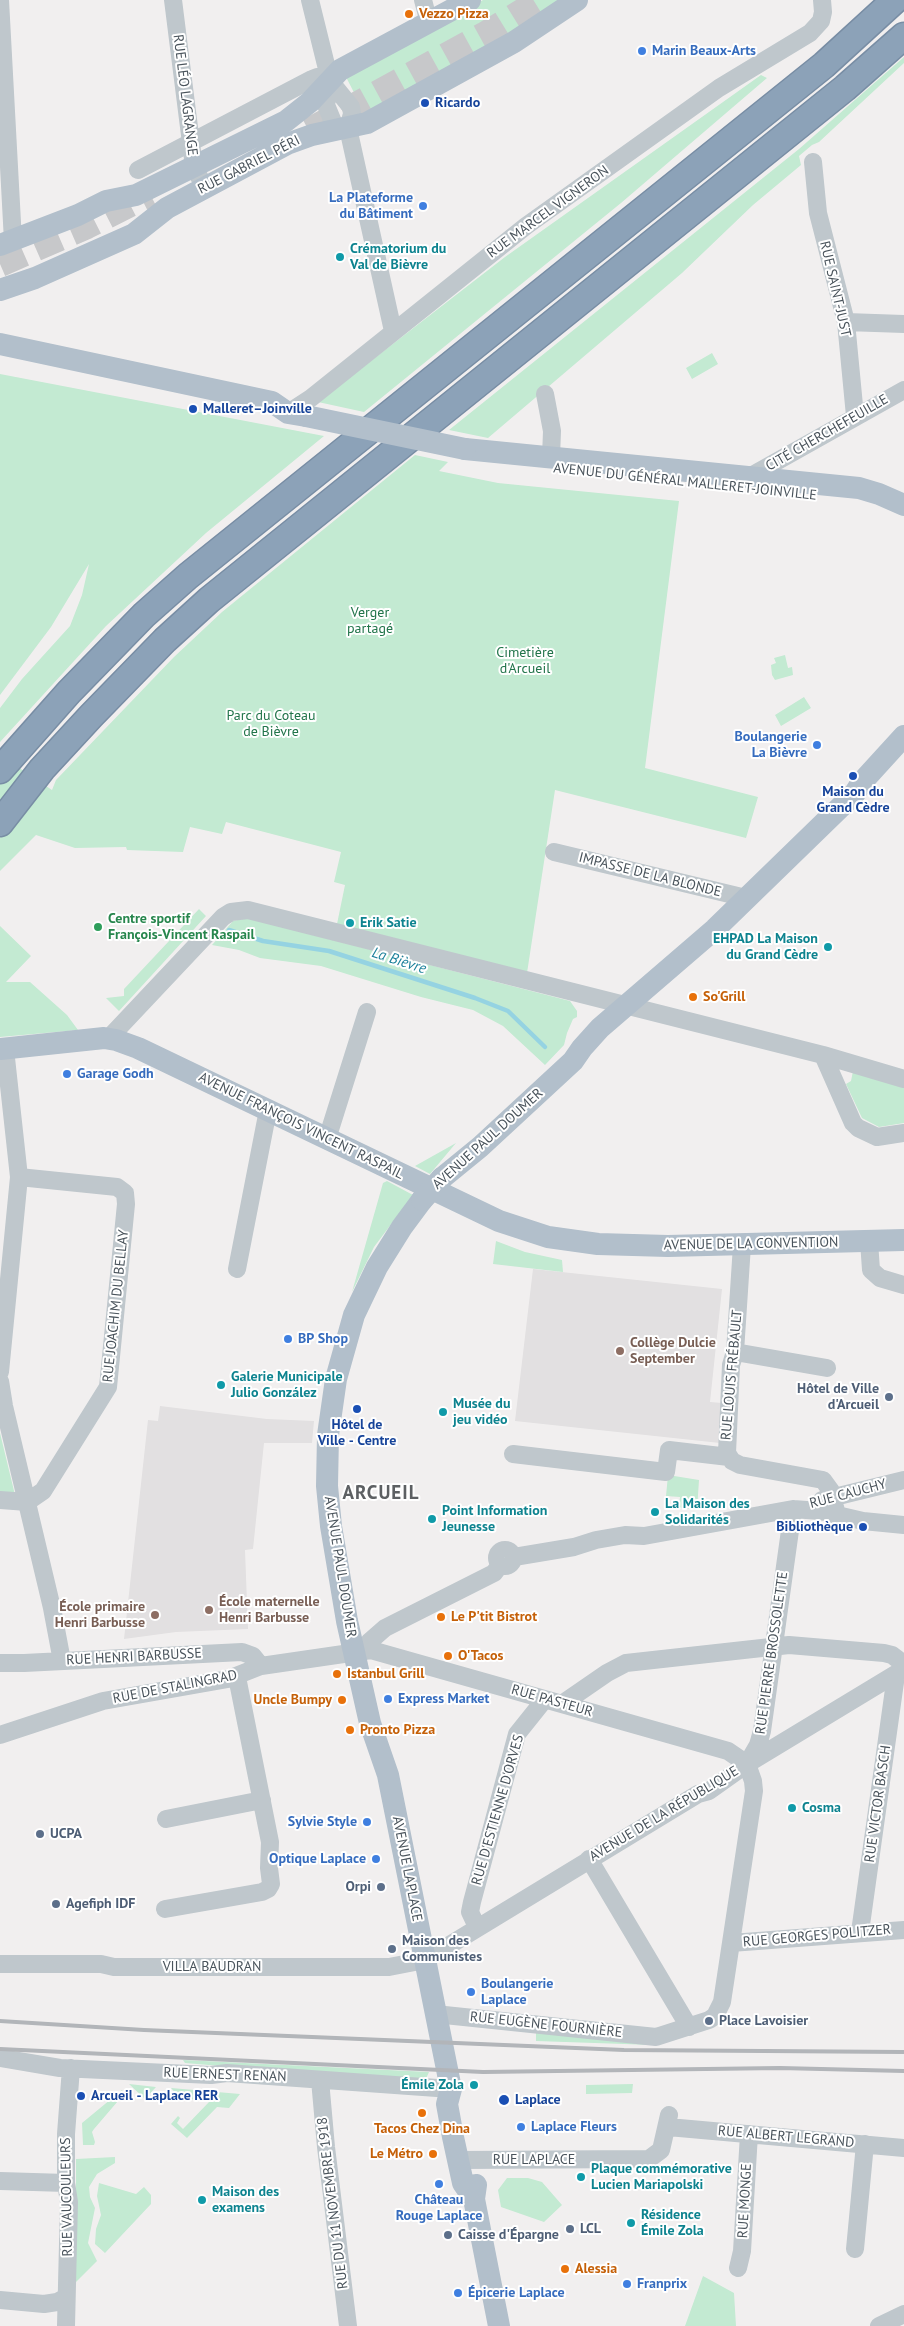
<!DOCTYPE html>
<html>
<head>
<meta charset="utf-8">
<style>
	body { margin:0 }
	canvas { display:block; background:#f1efef }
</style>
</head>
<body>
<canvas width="904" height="2326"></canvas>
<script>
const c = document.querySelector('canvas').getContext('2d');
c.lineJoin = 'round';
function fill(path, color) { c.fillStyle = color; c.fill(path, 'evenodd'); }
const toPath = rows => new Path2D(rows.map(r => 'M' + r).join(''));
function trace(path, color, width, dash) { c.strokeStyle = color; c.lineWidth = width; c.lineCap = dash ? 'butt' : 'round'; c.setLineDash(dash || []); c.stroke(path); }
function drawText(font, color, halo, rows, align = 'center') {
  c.font = font + ' "PT Sans",sans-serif'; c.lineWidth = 4; c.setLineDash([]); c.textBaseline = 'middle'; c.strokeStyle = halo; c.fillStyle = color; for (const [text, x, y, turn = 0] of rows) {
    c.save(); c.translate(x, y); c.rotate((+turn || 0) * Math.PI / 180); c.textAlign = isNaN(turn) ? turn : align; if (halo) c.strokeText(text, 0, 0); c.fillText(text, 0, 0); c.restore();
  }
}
fill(toPath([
	[533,1269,722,1289,710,1402,722,1403,720,1443,515,1421],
	[160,1406,267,1419,314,1421,312,1443,264,1443,253,1549,245,1550,248,1629,176,1632,124,1639,148,1420,158,1421]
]), '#e2e0e1');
fill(toPath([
	[483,0,565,0,366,116,345,75],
	[904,57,904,63,819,142,812,145,799,156,801,165,753,205,682,273,488,438,449,430,799,149],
	[761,75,767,78,621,203,364,412,318,402,505,257],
	[712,353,718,364,692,379,686,368],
	[0,374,324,436,206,533,106,626,0,742,0,708,22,679,70,626,82,595,89,564,51,627,0,695],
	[415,455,448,462,439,471,498,483,679,501,645,768,758,797,746,838,555,790,527,973,337,924,345,885,334,882,341,852,226,822,222,834,190,827,183,852,127,850,126,847,75,848,36,835,0,871,0,755,52,790,56,780,174,657,222,612],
	[785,655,788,668,792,667,793,675,775,680,772,675,771,665,776,663,774,658],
	[804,697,811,708,781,726,775,715],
	[199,909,206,916,119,1011,106,998,124,996,124,989],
	[247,918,570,1001,577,1011,577,1017,573,1019,567,1033,564,1045,545,1065,503,1026,473,1010,421,997,321,966,260,958,239,950,212,945,233,921],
	[0,926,31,956,6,982,30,982,67,1015,78,1030,0,1037],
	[853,1071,904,1086,904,1123,879,1127,862,1118,846,1084,851,1081],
	[456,1143,430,1174,415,1166],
	[387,1181,413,1195,374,1247,352,1292,383,1183],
	[496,1241,525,1252,562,1260,563,1272,493,1264],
	[0,1433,15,1495,0,1495],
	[668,1475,699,1480,697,1510,679,1508,680,1497,666,1496],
	[536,2031,653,2045,536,2041],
	[183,2060,429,2072,424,2083,185,2063],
	[129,2084,156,2087,145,2099],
	[633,2084,632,2093,586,2094,586,2085],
	[171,2088,240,2094,229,2108,217,2107,187,2138,171,2124,178,2116,180,2118,177,2123,183,2129,209,2102,180,2098],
	[122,2090,124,2094,94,2129,92,2132,95,2142,94,2145,83,2145,82,2123],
	[115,2157,115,2163,97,2174,89,2187,90,2197,95,2208,88,2243,97,2261,76,2282,76,2159],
	[507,2178,528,2178,542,2182,562,2205,544,2222,501,2207,498,2190],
	[99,2183,136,2194,144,2187,151,2195,151,2204,105,2253,95,2244,96,2229,101,2215,97,2196],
	[703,2276,734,2293,736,2326,685,2326]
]), '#c3ead2');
trace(toPath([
	[229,930,263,941,329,951,475,998,508,1011,545,1047]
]), '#95d3e2', 4.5);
trace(toPath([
	[309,131,484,35,541,0],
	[0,264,87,226,150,194]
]), '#c7c8ca', 26, [26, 13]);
const highway = toPath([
	[0,770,69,692,144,615,188,576,824,65,895,0],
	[0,823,42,769,91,716,165,640,209,600,845,88,904,36]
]);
trace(highway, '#788da4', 29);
trace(toPath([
	[0,0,13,241],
	[173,0,194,167,205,188],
	[310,0,330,81,351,107,352,114,348,128,393,331],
	[423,0,429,23],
	[330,81,326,105,333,122,341,130],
	[813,162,818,213,846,322,855,416],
	[138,170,312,79,317,77,330,81],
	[846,322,904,324],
	[545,394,552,431,551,457],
	[288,413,311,398,526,226,719,88,810,33,821,21,823,12,822,0],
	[749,477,904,390],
	[554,852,746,898],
	[109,1038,223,917,231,912,248,910,823,1055,904,1079],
	[823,1055,853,1123,858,1128,877,1137,904,1133],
	[327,1139,367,1012],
	[869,1241,871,1270,880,1278,904,1285],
	[742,1245,735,1352,731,1365,727,1453,732,1461,740,1465,823,1480,831,1491,837,1515],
	[237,1269,268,1110],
	[735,1352,827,1368],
	[0,1372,19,1177,5,1049],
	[0,1381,4,1406,52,1608,62,1661],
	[513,1454,666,1472,669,1450,729,1457],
	[0,1500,27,1502,43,1491,108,1387,126,1204,125,1193,117,1187,19,1177],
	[822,1500,904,1480],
	'497 1558a8 8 0 1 1 16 0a8 8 0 1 1-16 0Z',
	[514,1557,574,1547,596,1540,625,1535,644,1536,793,1509,820,1511,863,1521,904,1525],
	[371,1650,369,1642,385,1628,494,1573,500,1565],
	[0,1663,24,1663,242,1652,253,1656,261,1666],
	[562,1704,607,1673,626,1663,789,1645,884,1653,892,1655,904,1664],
	[0,1735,103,1701,228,1679,261,1666,371,1650,728,1751,747,1764],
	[166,1819,262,1800],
	[589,1859,689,2027],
	[165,1909,262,1892,268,1889,271,1884,269,1868,270,1842,237,1677],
	[477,1927,470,1912,472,1902,517,1734,545,1699],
	[860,1932,896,1675],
	[731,1943,904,1930],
	[0,1964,101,1964,114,1967,389,1967,425,1960,698,1794,709,1791,747,1764,904,1669],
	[435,2014,656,2037,709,2020,715,2016,722,2002,754,1791,753,1781,747,1764,758,1745,762,1731,793,1509],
	[0,2058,60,2068,211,2075,227,2073,451,2089],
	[320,2080,326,2147,348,2326],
	[668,2127,904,2148],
	[458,2160,649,2159,661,2150,669,2115],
	[0,2181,66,2183],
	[855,2249,865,2144],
	[738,2268,742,2251,749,2134],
	[0,2300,44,2304,57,2302,66,2297],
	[66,2326,69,2202,66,2183,66,2134,71,2068],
	[879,2326,904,2314]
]), '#bfc7cc', 18);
trace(toPath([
	[0,245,78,215,106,201,136,195,286,121,310,102,340,70,470,0],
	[0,290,35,278,134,234,167,208,287,144,312,135,367,123,514,42,577,0],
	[0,344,272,402,288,413,306,416],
	[465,449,859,488,879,494,904,505],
	[0,1049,104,1038,116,1040,138,1048,499,1221,548,1237,598,1244,668,1246,904,1240],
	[442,1178,480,1147,573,1061,582,1048,600,1028,715,929,855,793,862,782,904,736],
	[422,1200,402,1227,377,1267,354,1315,336,1379,328,1435,327,1486,331,1526,347,1621,370,1723,388,1775,451,2089,447,2104,453,2137,463,2183,474,2199],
	[476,2185,474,2199,499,2326]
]), '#b2bfcb', 22);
trace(highway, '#8ca2b8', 26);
trace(toPath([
	[0,2021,144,2030,624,2050,904,2052],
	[0,2049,483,2072,780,2068,904,2071]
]), '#b2b5b9', 4);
trace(toPath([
	[306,416,465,449],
	[422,1200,442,1178]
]), '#b2bfcb', 22);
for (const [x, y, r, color] of [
	[409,14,5,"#e8710a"],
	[642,51,5,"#3f7fe0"],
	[425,103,5,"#1a4fb4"],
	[423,206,5,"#3f7fe0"],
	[340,257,5,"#0f9aa8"],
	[193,409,5,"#1a4fb4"],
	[817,745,5,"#3f7fe0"],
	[853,776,5,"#1a4fb4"],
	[350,923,5,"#0f9aa8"],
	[98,927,5,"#2e9e5b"],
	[828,947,5,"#0f9aa8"],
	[693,997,5,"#e8710a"],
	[67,1074,5,"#3f7fe0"],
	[288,1339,5,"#3f7fe0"],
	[620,1351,5,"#8d6e63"],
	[221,1385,5,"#0f9aa8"],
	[889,1397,5,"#5c6f8a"],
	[357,1409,5,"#1a4fb4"],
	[443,1412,5,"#0f9aa8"],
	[655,1512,5,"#0f9aa8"],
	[432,1519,5,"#0f9aa8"],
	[863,1527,5,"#1a4fb4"],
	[209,1610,5,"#8d6e63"],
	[155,1615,5,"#8d6e63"],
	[441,1617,5,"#e8710a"],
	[448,1656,5,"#e8710a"],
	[337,1674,5,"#e8710a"],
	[388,1699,5,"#3f7fe0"],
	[342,1700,5,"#e8710a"],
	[350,1730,5,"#e8710a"],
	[792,1808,5,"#0f9aa8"],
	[367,1822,5,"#3f7fe0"],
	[40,1834,5,"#5c6f8a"],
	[376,1859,5,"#3f7fe0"],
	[381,1887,5,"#5c6f8a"],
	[56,1904,5,"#5c6f8a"],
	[392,1949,5,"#5c6f8a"],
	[471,1992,5,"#3f7fe0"],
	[709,2021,5,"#5c6f8a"],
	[474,2085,5,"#0f9aa8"],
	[81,2096,5,"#1a4fb4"],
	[504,2100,6,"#1a4fb4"],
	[422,2113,5,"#e8710a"],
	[521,2127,5,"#3f7fe0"],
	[433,2154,5,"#e8710a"],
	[581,2177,5,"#0f9aa8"],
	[439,2184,5,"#3f7fe0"],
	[202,2200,5,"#0f9aa8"],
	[631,2223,5,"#0f9aa8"],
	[570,2229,5,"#5c6f8a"],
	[448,2235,5,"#5c6f8a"],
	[565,2269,5,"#e8710a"],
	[627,2284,5,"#3f7fe0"],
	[458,2293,5,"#3f7fe0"]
]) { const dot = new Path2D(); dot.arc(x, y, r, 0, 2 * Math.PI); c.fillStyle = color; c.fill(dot); trace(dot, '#fff', 2); }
drawText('bold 14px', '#c56008', '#fff', [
	["Vezzo Pizza",419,14],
	["So'Grill",703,997],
	["Le P'tit Bistrot",451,1617],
	["O'Tacos",458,1656],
	["Istanbul Grill",347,1674],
	["Uncle Bumpy",332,1700,"right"],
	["Pronto Pizza",360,1730],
	["Tacos Chez Dina",422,2129,"center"],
	["Le Métro",423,2154,"right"],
	["Alessia",575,2269]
], 'left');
drawText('bold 14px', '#366cbe', '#fff', [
	["Marin Beaux-Arts",652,51],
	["La Plateforme",413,198,"right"],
	["du Bâtiment",413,214,"right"],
	["Boulangerie",807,737,"right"],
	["La Bièvre",807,753,"right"],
	["Garage Godh",77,1074],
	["BP Shop",298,1339],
	["Express Market",398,1699],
	["Sylvie Style",357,1822,"right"],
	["Optique Laplace",366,1859,"right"],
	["Boulangerie",481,1984],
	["Laplace",481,2000],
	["Laplace Fleurs",531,2127],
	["Château",439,2200,"center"],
	["Rouge Laplace",439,2216,"center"],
	["Franprix",637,2284],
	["Épicerie Laplace",468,2293]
], 'left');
drawText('14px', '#49535b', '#fff', [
	["RUE LÉO LAGRANGE",185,95,83],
	["RUE GABRIEL PÉRI",249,165,-27],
	["RUE MARCEL VIGNERON",548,212,-36],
	["RUE SAINT-JUST",835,289,77],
	["CITÉ CHERCHEFEUILLE",827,433,-30],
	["AVENUE DU GÉNÉRAL MALLERET-JOINVILLE",685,482,6],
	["IMPASSE DE LA BLONDE",650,875,14],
	["AVENUE FRANÇOIS VINCENT RASPAIL",301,1126,26],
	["AVENUE PAUL DOUMER",488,1139,-42],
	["AVENUE DE LA CONVENTION",751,1244,-1],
	["RUE JOACHIM DU BELLAY",116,1306,-84],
	["RUE LOUIS FRÉBAULT",732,1375,-85],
	["RUE CAUCHY",848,1494,-15],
	["AVENUE PAUL DOUMER",340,1567,81],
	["RUE PIERRE BROSSOLETTE",772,1653,-82],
	["RUE HENRI BARBUSSE",134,1657,-3],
	["RUE DE STALINGRAD",175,1687,-11],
	["RUE PASTEUR",552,1701,16],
	["RUE VICTOR BASCH",878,1804,-82],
	["RUE D'ESTIENNE D'ORVES",498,1810,-74],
	["AVENUE DE LA RÉPUBLIQUE",664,1814,-31],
	["AVENUE LAPLACE",407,1869,79],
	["RUE GEORGES POLITZER",817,1936,-5],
	["VILLA BAUDRAN",212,1967],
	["RUE EUGÈNE FOURNIÈRE",546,2025,6],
	["RUE ERNEST RENAN",225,2075,2],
	["RUE ALBERT LEGRAND",786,2137,5],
	["RUE LAPLACE",534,2160],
	["RUE VAUCOULEURS",67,2197,-91],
	["RUE MONGE",745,2201,-87],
	["RUE DU 11 NOVEMBRE 1918",333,2203,-97]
]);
drawText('bold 14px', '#164399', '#fff', [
	["Ricardo",435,103],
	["Malleret–Joinville",203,409],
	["Maison du",853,792,"center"],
	["Grand Cèdre",853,808,"center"],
	["Hôtel de",357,1425,"center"],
	["Ville - Centre",357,1441,"center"],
	["Bibliothèque",853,1527,"right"],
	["Arcueil - Laplace RER",91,2096],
	["Laplace",515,2100]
], 'left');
drawText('bold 14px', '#0d838f', '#fff', [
	["Crématorium du",350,249],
	["Val de Bièvre",350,265],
	["Erik Satie",360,923],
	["EHPAD La Maison",818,939,"right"],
	["du Grand Cèdre",818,955,"right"],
	["Galerie Municipale",231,1377],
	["Julio González",231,1393],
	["Musée du",453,1404],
	["jeu vidéo",453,1420],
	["La Maison des",665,1504],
	["Solidarités",665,1520],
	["Point Information",442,1511],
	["Jeunesse",442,1527],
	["Cosma",802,1808],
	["Émile Zola",464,2085,"right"],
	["Plaque commémorative",591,2169],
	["Lucien Mariapolski",591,2185],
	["Maison des",212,2192],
	["examens",212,2208],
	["Résidence",641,2215],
	["Émile Zola",641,2231]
], 'left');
drawText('14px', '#21744a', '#fff', [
	["Verger",370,613],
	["partagé",370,629],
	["Cimetière",525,653],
	["d'Arcueil",525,669],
	["Parc du Coteau",271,716],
	["de Bièvre",271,732]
]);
drawText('bold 14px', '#27864d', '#fff', [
	["Centre sportif",108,919],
	["François-Vincent Raspail",108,935]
], 'left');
drawText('bold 14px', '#785e54', '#fff', [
	["Collège Dulcie",630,1343],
	["September",630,1359],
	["École maternelle",219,1602],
	["Henri Barbusse",219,1618],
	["École primaire",145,1607,"right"],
	["Henri Barbusse",145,1623,"right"]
], 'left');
drawText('bold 14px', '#4e5e75', '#fff', [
	["Hôtel de Ville",879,1389,"right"],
	["d'Arcueil",879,1405,"right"],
	["UCPA",50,1834],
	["Orpi",371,1887,"right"],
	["Agefiph IDF",66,1904],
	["Maison des",402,1941],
	["Communistes",402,1957],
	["Place Lavoisier",719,2021],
	["LCL",580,2229],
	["Caisse d'Épargne",458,2235]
], 'left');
drawText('italic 15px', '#1c819b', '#fff', [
	["La Bièvre",399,961,18]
]);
c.letterSpacing = '1px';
drawText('bold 19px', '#5d6063', '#fff', [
	["ARCUEIL",381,1494]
]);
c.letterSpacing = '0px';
</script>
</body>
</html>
